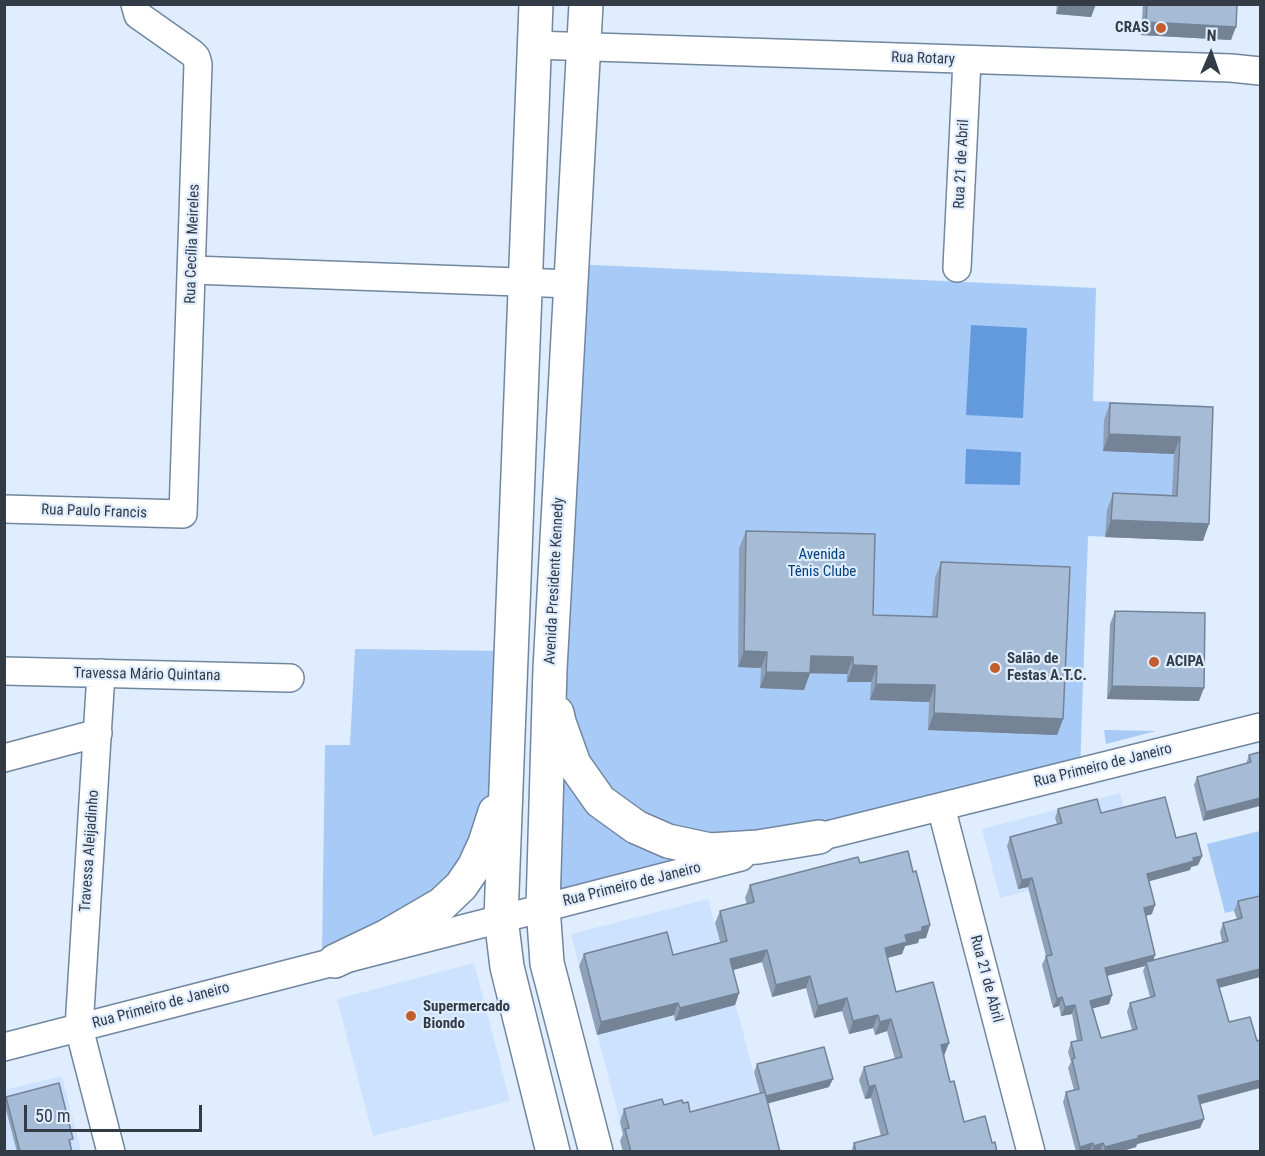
<!DOCTYPE html>
<html>
<head>
<meta charset="utf-8">
<style>
	body { margin:0 }
	#map { position:relative; width:1265px; height:1156px; overflow:hidden; background:#dfedfe; font-family:"Roboto Condensed",sans-serif }
	canvas { display:block }
	.frame { position:absolute; inset:0; border:6px solid #323b46; pointer-events:none }
	.north { position:absolute; left:1181px; top:24px; width:60px; height:60px; -webkit-text-stroke:4px #dfedfe; paint-order:stroke; rotate:2deg; font-size:16px; font-weight:700; line-height:24px; text-align:center; color:#323b46 }
	.north::after { content:''; display:block; margin:auto; width:21px; height:27px; background:#323b46; clip-path:polygon(50% 0,100% 100%,50% 72%,0 100%) }
	.scale { position:absolute; left:24px; top:1105px; width:178px; height:27px; box-sizing:border-box; border:3px solid #323b46; border-top:0; padding-left:8px; font-size:18px; line-height:21px; white-space:nowrap; color:#323b46; -webkit-text-stroke:4px #dfedfe; paint-order:stroke }
</style>
</head>
<body>
<div id="map">
<canvas width="1265" height="1156"></canvas>
<div class="frame"></div>
<div class="north">N</div>
<div class="scale">50 m</div>
</div>
<script>
const c = document.querySelector('canvas').getContext('2d');
c.lineJoin = 'round';
function fill(path, color) { c.fillStyle = color; c.fill(path, 'evenodd'); }
const toPath = rows => new Path2D(rows.map(r => 'M' + r).join(''));
function trace(path, color, width, dash) { c.strokeStyle = color; c.lineWidth = width; c.lineCap = dash ? 'butt' : 'round'; c.setLineDash(dash || []); c.stroke(path); }
function drawText(font, color, halo, rows, align = 'center') {
  c.font = font + ' "Roboto Condensed",sans-serif'; c.lineWidth = 4.5; c.setLineDash([]); c.textBaseline = 'middle'; c.strokeStyle = halo; c.fillStyle = color; for (const [text, x, y, turn = 0] of rows) {
    c.save(); c.translate(x, y); c.rotate((+turn || 0) * Math.PI / 180); c.textAlign = isNaN(turn) ? turn : align; if (halo) c.strokeText(text, 0, 0); c.fillText(text, 0, 0); c.restore();
  }
}
fill(toPath([
	[1120,793,1138,862,1000,898,982,829],
	[708,899,762,1105,625,1140,571,934],
	[474,963,510,1101,373,1136,337,999],
	[62,1076,81,1151,5,1151,4,1090]
]), '#cde2fe');
fill(toPath([
	[572,264,1096,288,1093,401,1209,406,1203,541,1088,536,1080,772,758,847,636,827,559,722],
	[355,649,505,651,501,723,487,816,455,877,322,956,325,745,350,745],
	[1104,730,1156,731,1106,744],
	[556,742,580,786,705,860,552,899],
	[1260,831,1260,904,1225,913,1207,844]
]), '#a7caf6');
fill(toPath([
	[971,325,1027,328,1023,418,966,415],
	[966,449,1021,452,1020,485,965,484]
]), '#639add');
const minor = toPath([
	[534,45,1231,68,1260,71],
	[957,268,967,60],
	[193,270,572,284],
	[4,509,183,514,198,64,196,57,192,53,138,15,135,4],
	[4,671,290,678],
	[101,673,79,1028,111,1152],
	[4,758,98,733],
	[941,807,1031,1152],
	[799,842,1260,727],
	[4,1047,741,857]
]);
const major = toPath([
	[536,4,501,918,507,967,553,1152],
	[586,4,550,669,543,907,547,963,596,1152],
	[557,713,559,722,574,764,600,801,636,827,668,841,710,850,758,847,819,837],
	[335,961,387,936,442,904,461,886,474,867,485,843,495,812]
]);
trace(minor, '#71869f', 30);
trace(major, '#71869f', 36);
trace(minor, '#fff', 27);
trace(major, '#fff', 33);
fill(toPath([
	[1057,4,1096,4,1091,17,1056,14],
	[1143,4,1237,4,1231,40,1141,35],
	[1110,403,1213,407,1203,541,1105,537,1107,510,1113,493,1172,495,1174,454,1103,451,1104,420],
	[746,531,873,615,932,617,935,578,941,562,1063,719,1057,735,928,730,929,702,870,700,871,682,847,682,847,674,810,673,804,690,760,688,761,668,738,667,739,548],
	[1115,611,1199,701,1107,699,1110,624],
	[1260,752,1203,821,1194,785,1197,777,1246,764,1249,755],
	[1058,809,1101,813,1176,838,1202,856,1198,865,1191,867,1190,870,1149,881,1152,914,1146,916,1154,960,1222,942,1220,932,1223,923,1237,919,1234,911,1238,901,1260,977,1219,988,1200,1104,1204,1119,1200,1128,1137,1144,1136,1147,1119,1152,1076,1152,1063,1102,1066,1092,1074,1090,1068,1068,1071,1062,1068,1052,1071,1042,1077,1041,1072,1014,1061,1016,1059,1006,1053,1008,1042,965,1046,956,1028,887,1018,889,1007,846,1010,837,1057,824,1055,818],
	[1145,966,1143,971,1150,997,1130,1003,1127,1012,1132,1030,1101,1038,1093,1008,1109,1004,1112,995,1107,976],
	[860,863,913,872,930,925,926,938,919,939,918,943,905,946,902,954,887,958,896,992,944,1056,950,1082,964,1122,992,1143,997,1152,851,1152,854,1143,881,1136,871,1098,865,1099,859,1080,864,1067,895,1059,887,1031,875,1035,873,1028,849,1034,842,1011,814,1018,806,988,772,997,762,962,733,970,739,993,735,1005,675,1021,674,1015,597,1035,579,966,584,954,673,955,720,942,715,923,720,911,747,904,745,898,750,885],
	[757,1064,829,1087,768,1103,780,1152,623,1152,620,1141,623,1134,620,1122,624,1109,683,1103,690,1112,760,1094,754,1072],
	[6,1097,72,1143,70,1144,72,1152,17,1152,4,1102]
]), '#8ea1b8');
fill(toPath([
	[1060,4,1096,4,1091,17,1056,14],
	[1146,22,1236,27,1231,40,1141,35],
	[1109,434,1180,437,1174,454,1103,451],
	[1111,520,1209,524,1203,541,1105,537],
	[744,651,767,652,761,668,738,667],
	[811,656,853,657,847,674,805,673],
	[853,665,877,666,871,682,847,682],
	[766,672,810,673,804,690,760,688],
	[876,684,935,685,929,702,870,700],
	[1112,686,1204,688,1199,701,1107,699],
	[934,713,1063,719,1057,735,928,730],
	[1260,798,1260,806,1203,821,1206,812],
	[1202,856,1198,865,1191,867,1190,870,1143,883,1147,874],
	[1032,878,1028,887,1018,889,1022,880],
	[1155,905,1152,914,1141,917,1144,908],
	[930,925,926,938,919,939,918,943,905,946,902,954,880,960,885,948,905,935,922,927],
	[767,950,762,962,726,972,730,959],
	[1155,955,1152,965,1146,962,1145,966,1102,977,1105,968],
	[1260,969,1260,977,1214,989,1217,980],
	[810,976,806,988,772,997,776,985],
	[739,993,735,1005,675,1021,680,1008],
	[1112,995,1109,1004,1087,1010,1090,1001],
	[1062,997,1059,1006,1053,1008,1057,999],
	[847,998,842,1011,814,1018,818,1006],
	[678,1003,674,1015,597,1035,601,1022],
	[1075,1005,1072,1014,1061,1016,1065,1007],
	[878,1015,873,1028,849,1034,853,1021],
	[891,1019,887,1031,875,1035,880,1022],
	[949,1043,944,1056,937,1058,941,1045],
	[833,1079,829,1087,762,1105,766,1096],
	[1260,1080,1260,1088,1194,1106,1198,1096],
	[875,1085,871,1098,865,1099,869,1087],
	[1204,1119,1200,1128,1137,1144,1136,1147,1119,1152,1103,1152,1105,1147,1138,1136],
	[1093,1143,1090,1152,1078,1152,1080,1147],
	[1103,1143,1100,1152,1091,1152,1094,1146]
]), '#748396');
const building = toPath([
	[1147,4,1237,4,1236,27,1146,22,1147,4],
	[1110,403,1213,407,1209,524,1111,520,1113,493,1177,496,1180,437,1109,434,1110,403],
	[746,531,875,534,873,615,937,617,941,562,1070,567,1063,719,934,713,935,685,876,684,877,666,853,665,853,657,811,656,810,673,766,672,767,652,744,651,746,531],
	[1115,611,1205,613,1204,688,1112,686,1115,611],
	[1260,752,1260,798,1206,812,1197,777,1251,762,1249,755,1260,752],
	[1165,797,1176,838,1196,833,1202,856,1193,858,1194,861,1147,874,1155,905,1144,908,1155,955,1105,968,1112,995,1090,1001,1101,1038,1137,1029,1130,1003,1155,996,1146,962,1228,941,1223,923,1242,918,1238,901,1260,896,1260,969,1217,980,1229,1022,1250,1017,1257,1041,1260,1040,1260,1080,1198,1096,1204,1119,1138,1136,1139,1138,1105,1147,1103,1143,1094,1146,1093,1143,1080,1147,1066,1092,1079,1089,1072,1059,1075,1058,1071,1042,1082,1040,1075,1005,1065,1007,1062,997,1057,999,1046,956,1052,955,1032,878,1022,880,1010,837,1062,823,1058,809,1097,799,1101,813,1165,797],
	[908,851,913,872,916,871,930,925,922,927,922,931,905,935,907,942,885,948,896,992,933,982,949,1043,941,1045,950,1082,954,1081,964,1122,985,1116,992,1143,995,1142,997,1152,856,1152,854,1143,888,1134,875,1085,869,1087,864,1067,902,1057,891,1019,880,1022,878,1015,853,1021,847,998,818,1006,810,976,776,985,767,950,730,959,739,993,680,1008,678,1003,601,1022,584,954,667,932,673,955,727,941,720,911,754,902,750,885,858,857,860,863,908,851],
	[824,1047,833,1079,766,1096,757,1064,824,1047],
	[59,1083,73,1139,69,1140,72,1152,20,1152,6,1097,59,1083],
	[765,1092,780,1152,631,1152,625,1129,629,1128,624,1109,662,1099,664,1105,682,1100,683,1103,688,1102,690,1112,765,1092]
]);
fill(building, '#a5bbd6');
trace(building, '#748396', 1.5);
for (const [x, y, r, color] of [
	[1161,28,6,"#c35e2c"],
	[1154,662,6,"#c35e2c"],
	[995,668,6,"#c35e2c"],
	[411,1016,6,"#c35e2c"]
]) { const dot = new Path2D(); dot.arc(x, y, r, 0, 2 * Math.PI); c.fillStyle = color; c.fill(dot); trace(dot, '#dfedfe', 2); }
drawText('bold 15px', '#323b46', '#dfedfe', [
	["CRAS",1149,28,"right"],
	["Salão de",1007,659],
	["Festas A.T.C.",1007,676],
	["ACIPA",1166,662],
	["Supermercado",423,1007],
	["Biondo",423,1024]
], 'left');
drawText('15px', '#323b46', '#dfedfe', [
	["Rua Rotary",923,59,2],
	["Rua 21 de Abril",962,164,-87],
	["Rua Cecília Meireles",193,244,-88],
	["Rua Paulo Francis",94,512,2],
	["Avenida Presidente Kennedy",555,581,-87],
	["Travessa Mário Quintana",147,675,1],
	["Rua Primeiro de Janeiro",1103,766,-14],
	["Travessa Aleijadinho",90,851,-86],
	["Rua Primeiro de Janeiro",632,885,-14],
	["Rua 21 de Abril",986,979,75],
	["Rua Primeiro de Janeiro",161,1006,-15]
]);
drawText('15px', '#04407c', '#dfedfe', [
	["Avenida",822,555],
	["Tênis Clube",822,572]
]);
</script>
</body>
</html>
